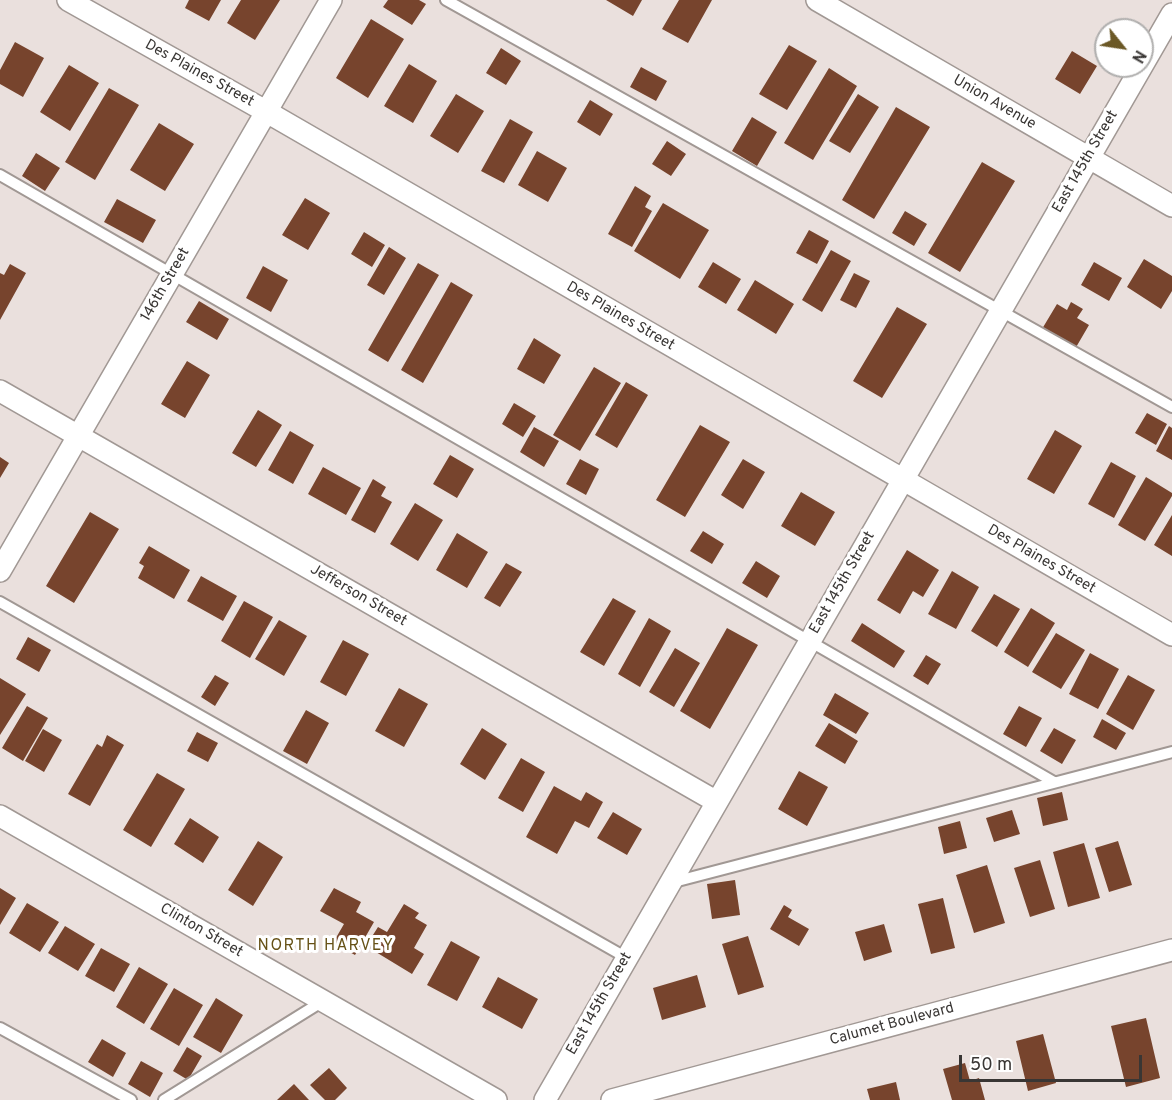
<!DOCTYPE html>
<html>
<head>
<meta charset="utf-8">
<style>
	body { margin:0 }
	#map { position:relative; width:1172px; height:1100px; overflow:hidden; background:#eae0dd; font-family:Overpass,sans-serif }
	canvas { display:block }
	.north { position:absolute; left:1094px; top:18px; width:60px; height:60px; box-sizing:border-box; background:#fff; border:2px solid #b0afae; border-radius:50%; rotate:120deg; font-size:16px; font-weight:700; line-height:24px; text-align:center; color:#393634 }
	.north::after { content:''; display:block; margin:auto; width:21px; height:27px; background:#6b5826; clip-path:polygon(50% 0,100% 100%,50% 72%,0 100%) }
	.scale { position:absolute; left:959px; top:1055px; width:183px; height:27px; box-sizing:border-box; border:3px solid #393634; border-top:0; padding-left:8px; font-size:18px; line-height:21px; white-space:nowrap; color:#393634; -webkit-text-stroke:4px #fff; paint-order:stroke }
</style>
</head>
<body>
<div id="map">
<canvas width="1172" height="1100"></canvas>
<div class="north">N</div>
<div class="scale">50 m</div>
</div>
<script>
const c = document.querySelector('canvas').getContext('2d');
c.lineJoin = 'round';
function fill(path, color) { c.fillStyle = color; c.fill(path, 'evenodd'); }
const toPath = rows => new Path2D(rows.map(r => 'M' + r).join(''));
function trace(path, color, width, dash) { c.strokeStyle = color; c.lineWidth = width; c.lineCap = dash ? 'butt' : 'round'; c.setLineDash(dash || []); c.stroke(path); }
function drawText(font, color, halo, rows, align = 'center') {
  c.font = font + ' Overpass,sans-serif'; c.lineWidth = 6; c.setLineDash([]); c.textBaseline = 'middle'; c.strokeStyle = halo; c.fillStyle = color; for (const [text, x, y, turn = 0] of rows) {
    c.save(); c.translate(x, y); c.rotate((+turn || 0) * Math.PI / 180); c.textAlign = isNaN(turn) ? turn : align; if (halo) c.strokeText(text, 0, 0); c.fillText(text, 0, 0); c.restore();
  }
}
fill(toPath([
	[189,0,221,0,209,21,185,8],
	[241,0,280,0,255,40,227,23],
	[388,0,419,0,426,4,412,25,383,7],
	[606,0,642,0,633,16],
	[679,0,712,0,688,43,662,29],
	[371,19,404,39,368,98,336,78],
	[15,42,44,58,23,97,0,84,0,70],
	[789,45,817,61,787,110,759,94],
	[501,48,521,61,506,85,486,73],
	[1072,51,1097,66,1080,94,1055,79],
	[409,64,437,81,413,123,384,106],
	[69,65,99,83,70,131,40,112],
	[641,67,667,81,656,101,630,87],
	[829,68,857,86,813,160,784,143],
	[109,88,139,105,95,180,65,162],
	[456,94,484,111,458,153,430,136],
	[858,94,879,107,850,153,829,141],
	[590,100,613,114,600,136,577,122],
	[896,107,930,127,874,219,842,200],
	[752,117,777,132,757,166,732,151],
	[510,119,533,132,504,183,481,171],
	[159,123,194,144,165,191,130,170],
	[667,141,686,154,671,176,652,164],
	[537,151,567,168,548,202,518,185],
	[36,153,60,168,45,191,22,176],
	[982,162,1015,181,960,272,928,253],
	[635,186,651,196,645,207,652,211,632,247,608,234],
	[305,198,330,213,308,250,282,235],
	[117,199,156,220,143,243,104,222],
	[663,203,709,230,680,279,634,251],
	[905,211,927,224,914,246,892,233],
	[809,230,829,241,817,264,796,253],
	[364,232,385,245,372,267,351,254],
	[389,247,406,258,384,295,367,285],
	[831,250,851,261,822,312,802,300],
	[1144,259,1172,276,1172,291,1161,309,1127,287],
	[713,262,741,279,726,304,698,287],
	[1094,262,1122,278,1109,301,1081,285],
	[418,263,439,275,388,362,368,350],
	[10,264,26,273,0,320,0,273,4,275],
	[263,266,288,280,271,312,246,298],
	[854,273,870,281,856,308,840,300],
	[755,280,794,304,776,334,737,310],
	[451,282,473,295,423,383,401,370],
	[199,301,229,319,217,340,186,322],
	[1071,302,1083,309,1077,318,1089,325,1075,349,1042,329,1057,304,1067,310],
	[897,307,927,324,882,398,853,381],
	[534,338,561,355,544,384,517,369],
	[187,361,210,375,185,418,161,404],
	[594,367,621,383,580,451,553,435],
	[626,382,648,395,617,448,595,435],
	[514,403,536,416,523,437,502,424],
	[258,410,282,425,256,467,232,453],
	[1147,413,1167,424,1156,445,1135,433],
	[700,425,730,442,685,517,656,500],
	[1169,426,1172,428,1172,460,1156,451],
	[534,427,559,441,544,467,520,452],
	[1055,430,1082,446,1054,494,1027,479],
	[290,431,314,445,293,484,268,470],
	[450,455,474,469,457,498,433,484],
	[0,457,9,463,0,478],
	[580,459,599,469,586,495,566,484],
	[743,459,765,472,743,509,721,495],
	[1111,462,1136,476,1114,518,1088,504],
	[323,467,361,488,346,515,308,494],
	[1146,477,1172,493,1172,496,1145,541,1118,525],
	[373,479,386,487,381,496,392,502,375,533,351,520],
	[801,492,835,512,815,546,781,526],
	[415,503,443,520,418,561,390,544],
	[90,512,119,529,74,603,46,586],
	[1172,515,1172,556,1154,545],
	[703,531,724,544,712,564,690,551],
	[457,533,488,552,467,588,436,570],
	[149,546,190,570,174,599,138,578,144,566,139,563],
	[907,550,939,570,923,597,913,591,900,614,877,600],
	[756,561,780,576,767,598,742,583],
	[506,563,522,572,500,607,484,598],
	[952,571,979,587,956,629,928,614],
	[201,576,237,596,223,621,187,601],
	[994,594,1020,609,997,647,971,631],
	[613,598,636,611,604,666,580,652],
	[244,601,273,617,250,658,221,641],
	[1031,608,1055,623,1028,667,1004,652],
	[649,618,671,631,640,687,618,674],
	[279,620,307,636,284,676,255,659],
	[862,623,905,651,894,668,851,641],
	[727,628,758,645,710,729,680,711],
	[1056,633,1085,650,1061,689,1032,672],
	[28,637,51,650,39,672,16,659],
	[343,640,369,654,346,696,320,682],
	[675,648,700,663,674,707,649,692],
	[1090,653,1119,669,1098,709,1069,694],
	[926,655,941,664,928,685,913,676],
	[215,675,229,683,215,706,201,697],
	[1128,675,1155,690,1133,730,1106,714],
	[0,678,26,694,0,735],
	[399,688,428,704,404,747,375,731],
	[835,693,869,713,856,734,823,715],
	[27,706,48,718,23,761,2,748],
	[1019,706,1042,718,1026,747,1003,734],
	[306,710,329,723,307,764,283,751],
	[1102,719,1126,733,1116,750,1093,737],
	[829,723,858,741,845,764,815,746],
	[482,728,507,744,485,780,460,764],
	[1054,728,1076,740,1062,764,1040,751],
	[43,729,62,740,44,772,25,761],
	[197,732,218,743,208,762,187,751],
	[107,735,124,745,90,806,68,794,97,744,102,747],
	[521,758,545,772,523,812,498,798],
	[799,771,828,787,807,826,778,809],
	[157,773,185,789,151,847,123,830],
	[554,786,581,801,586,792,603,802,589,828,575,821,557,854,526,837],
	[1062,792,1068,820,1043,826,1037,798],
	[1012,810,1020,834,994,842,986,818],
	[613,812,642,829,627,855,597,838],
	[190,818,219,837,203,863,174,844],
	[960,821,967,848,944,854,938,827],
	[258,841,283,857,253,906,228,890],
	[1118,841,1132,885,1109,892,1095,848],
	[1084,843,1100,898,1068,907,1053,852],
	[1040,860,1055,909,1030,917,1014,868],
	[987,865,1005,923,974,933,956,875],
	[735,880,740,915,712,919,707,884],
	[0,888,16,898,0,925],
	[334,888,361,902,356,912,374,922,355,955,333,943,344,924,320,911],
	[943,898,955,948,931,954,918,904],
	[27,903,59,922,40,952,9,933],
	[404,904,419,913,415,918,427,925,414,948,424,954,412,974,366,946,378,927,387,932],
	[784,905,792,910,788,917,809,929,799,946,770,929],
	[884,924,892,952,864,961,855,932],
	[65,926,95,944,78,971,48,953],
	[748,936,764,987,738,995,722,944],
	[451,941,480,957,457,1001,427,985],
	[101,948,130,964,114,992,85,976],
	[139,967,168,984,144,1024,116,1007],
	[697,975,706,1007,662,1020,653,988],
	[498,977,538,999,522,1029,482,1007],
	[174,988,203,1005,179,1046,150,1029],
	[216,998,243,1015,221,1053,193,1037],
	[1146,1018,1160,1078,1126,1087,1111,1026],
	[1043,1034,1056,1083,1028,1091,1016,1041],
	[102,1039,126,1053,113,1077,88,1062],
	[187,1047,202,1056,188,1080,173,1071],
	[141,1061,163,1073,150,1097,128,1084],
	[965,1063,970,1081,979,1078,985,1100,952,1100,943,1069],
	[329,1068,347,1088,335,1100,325,1100,310,1085],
	[896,1082,900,1100,870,1100,867,1089],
	[294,1084,309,1100,277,1100]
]), '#77442d');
const lane = toPath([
	[446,0,1172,407],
	[0,175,1054,782],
	[0,602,627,958],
	[670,883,1172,752],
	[0,1028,131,1100],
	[164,1100,323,1001]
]);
const street = toPath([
	[68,0,267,112,1172,635],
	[817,0,1172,206],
	[1142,66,1172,14],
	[0,391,717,802],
	[0,571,331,0],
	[0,816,496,1100],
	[545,1100,1142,66],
	[612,1100,1172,950]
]);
trace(lane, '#a19894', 14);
trace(street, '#a19894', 24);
trace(lane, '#fff', 10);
trace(street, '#fff', 21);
drawText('15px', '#393634', '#fff', [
	["Des Plaines Street",199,74,29],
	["Union Avenue",994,103,30],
	["East 145th Street",1086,162,-60],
	["146th Street",166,285,-60],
	["Des Plaines Street",620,317,30],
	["Des Plaines Street",1041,560,30],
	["East 145th Street",843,583,-60],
	["Jefferson Street",358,596,30],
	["Clinton Street",201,931,30],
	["East 145th Street",600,1004,-60],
	["Calumet Boulevard",892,1025,-15]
]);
c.letterSpacing = '1.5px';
drawText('16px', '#665116', '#fff', [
	["NORTH HARVEY",326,947]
]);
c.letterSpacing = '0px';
</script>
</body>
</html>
